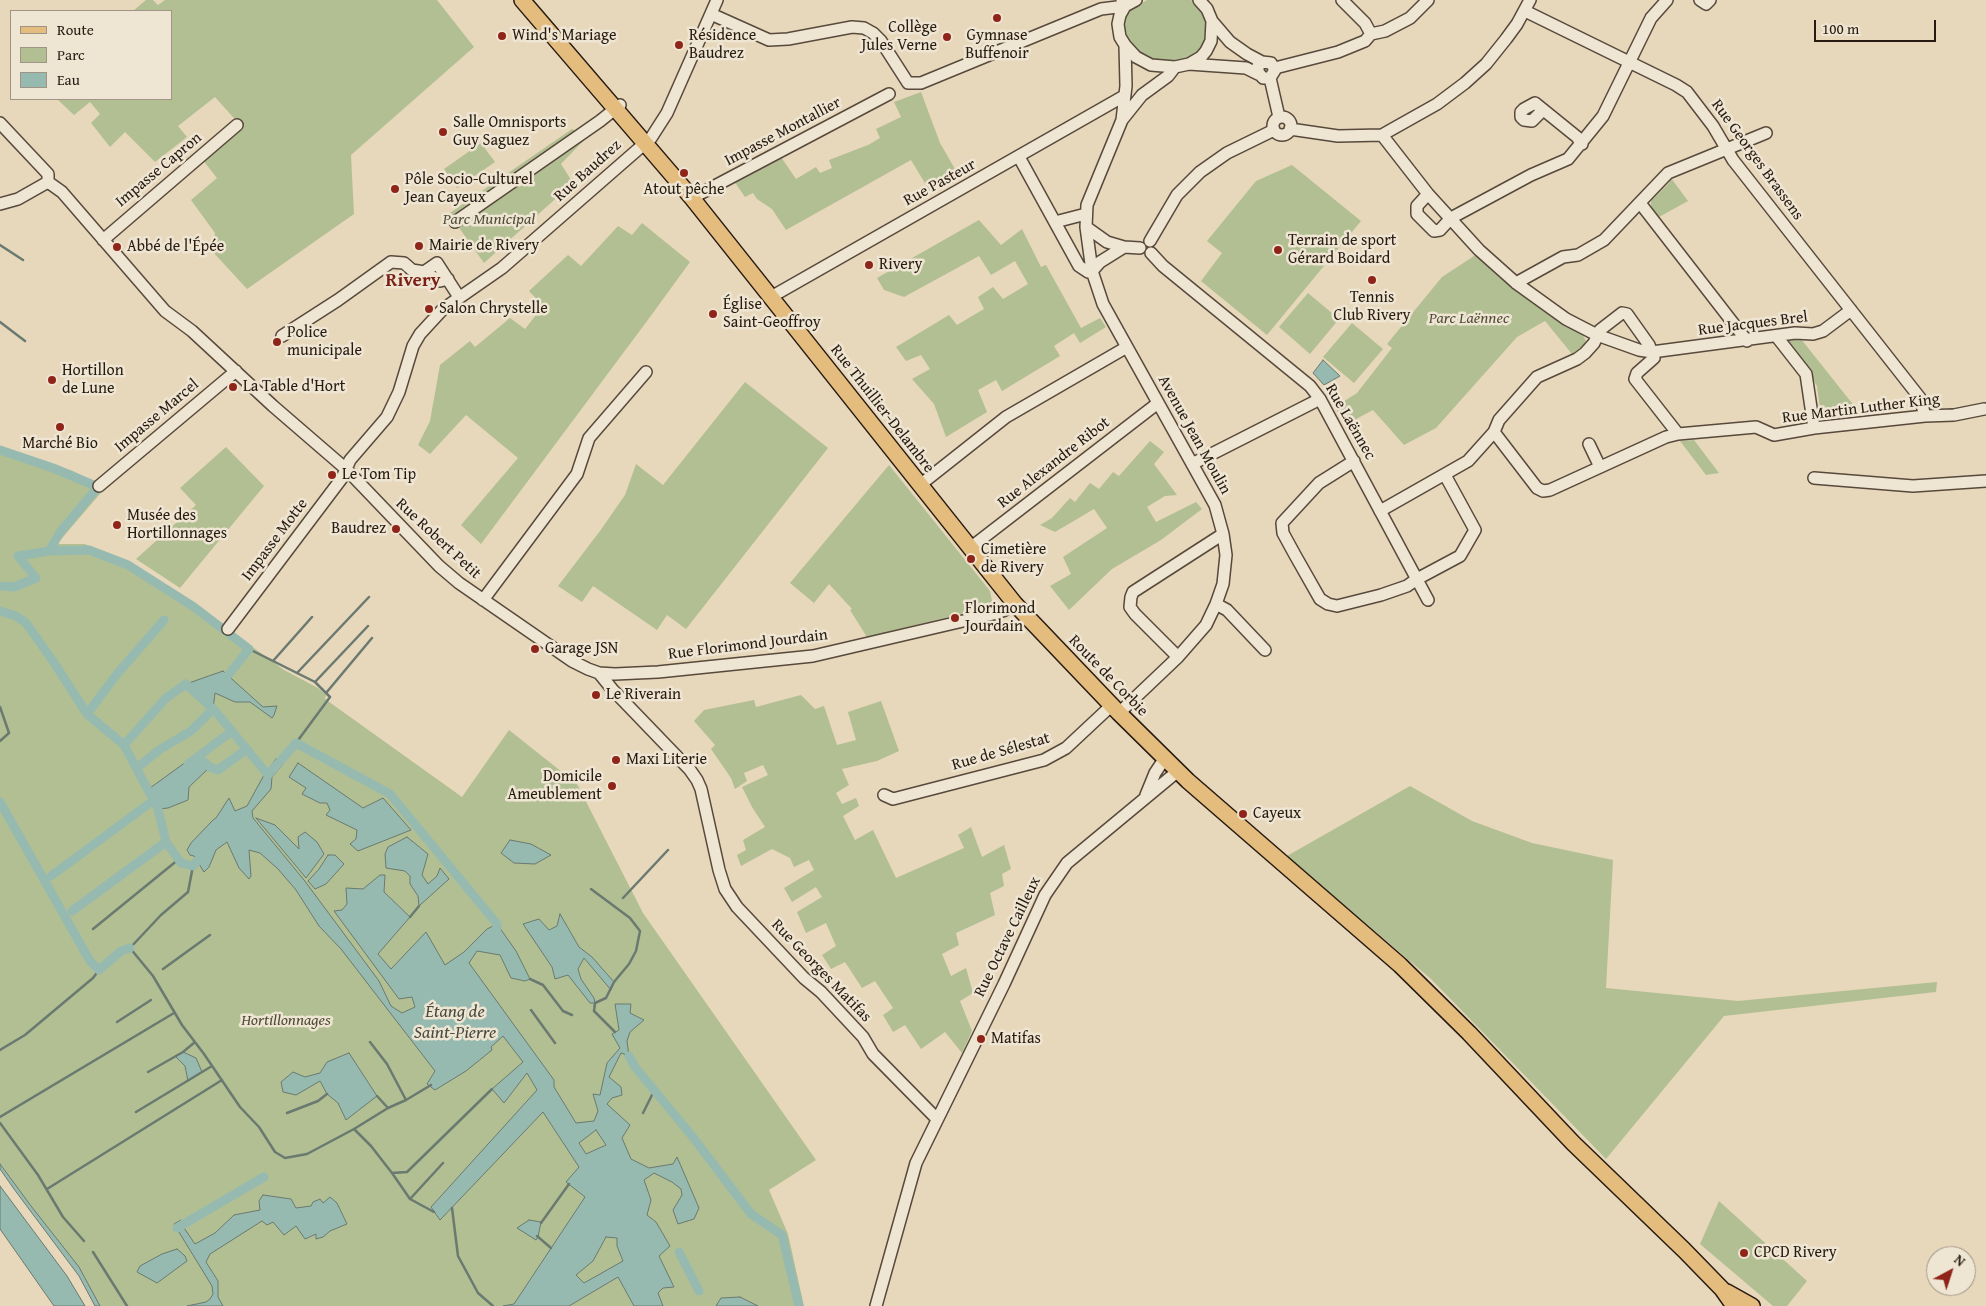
<!DOCTYPE html>
<html>
<head>
<meta charset="utf-8">
<style>
	body { margin:0 }
	#map { position:relative; width:1986px; height:1306px; overflow:hidden; background:#e7d7bb; font-family:"Gentium Book Plus",serif }
	canvas { display:block }
	.legend { position:absolute; left:10px; top:10px; width:162px; height:90px; box-sizing:border-box; background:#efe5d3; border:1px solid #9f9485; margin:0; padding:6px 9px; list-style:none; font-size:15px; color:#271a10 }
	.legend li { display:flex; align-items:center; gap:10px; height:25px }
	.legend b { width:25px; border:1px solid #9f9485 }
	.north { position:absolute; left:1926px; top:1246px; width:50px; height:50px; box-sizing:border-box; background:#efe5d3; border:1px solid #9f9485; border-radius:50%; rotate:40deg; font-size:14px; font-weight:700; line-height:20px; text-align:center; color:#271a10 }
	.north::after { content:''; display:block; margin:auto; width:18px; height:22px; background:#8f2418; clip-path:polygon(50% 0,100% 100%,50% 72%,0 100%) }
	.scale { position:absolute; left:1814px; top:20px; width:122px; height:22px; box-sizing:border-box; border:2px solid #271a10; border-top:0; padding-left:6px; font-size:15px; line-height:18px; white-space:nowrap; color:#271a10; -webkit-text-stroke:4px #efe5d3; paint-order:stroke }
</style>
</head>
<body>
<div id="map">
<canvas width="1986" height="1306"></canvas>
<ul class="legend">
<li><b style="height:6px;background:#e4bc7e"></b>Route</li>
<li><b style="height:14px;background:#b2bf93"></b>Parc</li>
<li><b style="height:14px;background:#97bab0"></b>Eau</li>
</ul>
<div class="north">N</div>
<div class="scale">100 m</div>
</div>
<script>
const c = document.querySelector('canvas').getContext('2d');
c.lineJoin = 'round';
function fill(path, color) { c.fillStyle = color; c.fill(path, 'evenodd'); }
const toPath = rows => new Path2D(rows.map(r => 'M' + r).join(''));
function trace(path, color, width, dash) { c.strokeStyle = color; c.lineWidth = width; c.lineCap = dash ? 'butt' : 'round'; c.setLineDash(dash || []); c.stroke(path); }
function drawText(font, color, halo, rows, align = 'center') {
  c.font = font + ' "Gentium Book Plus",serif'; c.lineWidth = 5; c.setLineDash([]); c.textBaseline = 'middle'; c.strokeStyle = halo; c.fillStyle = color; for (const [text, x, y, turn = 0] of rows) {
    c.save(); c.translate(x, y); c.rotate((+turn || 0) * Math.PI / 180); c.textAlign = isNaN(turn) ? turn : align; if (halo) c.strokeText(text, 0, 0); c.fillText(text, 0, 0); c.restore();
  }
}
fill(toPath([
	[146,0,153,0,158,5,165,0,437,0,474,47,351,155,354,214,247,289,213,252,215,233,191,200,217,178,202,159,240,125,215,97,178,126,187,137,155,162,125,132,110,147,91,123,100,114,90,102,74,115,57,99,171,99,171,11,133,11],
	[1147,0,1191,0,1200,7,1209,28,1207,41,1198,53,1188,59,1173,63,1156,61,1139,54,1128,41,1124,21,1130,10],
	[921,92,940,143,959,176,931,193,911,160,786,230,772,209,757,199,753,193,745,197,734,181,781,157,796,179,816,167,820,173,832,168,829,160,868,145,880,138,876,129,901,117,894,102],
	[572,129,587,137,561,164,573,183,484,263,455,222,450,213],
	[481,143,495,162,457,188,444,169],
	[1292,165,1361,221,1267,335,1201,281,1222,253,1207,241,1256,181],
	[1671,178,1688,201,1659,217,1651,207,1651,201,1669,183],
	[979,220,1001,245,1022,229,1041,267,1046,265,1081,328,1100,318,1106,327,1080,343,1074,333,1054,346,1060,356,1002,391,996,380,978,390,987,412,946,437,934,404,912,379,930,369,921,355,906,361,896,347,949,315,957,325,984,309,978,297,993,287,1003,299,1028,284,1015,261,991,275,979,256,904,297,884,290,877,278],
	[642,223,690,262,650,317,481,544,461,525,518,458,466,415,430,454,418,445,430,421,440,365,470,341,475,347,510,318,525,329,543,306,529,291,568,255,581,266,618,226,632,235],
	[1477,254,1525,296,1546,312,1582,334,1586,341,1584,345,1572,354,1545,321,1517,337,1436,428,1404,445,1373,410,1345,425,1335,407,1357,393,1392,348,1387,344,1442,277],
	[1308,293,1339,319,1310,354,1279,327],
	[1352,323,1383,349,1354,383,1323,357],
	[1801,339,1859,412,1833,416,1833,422,1826,423,1821,415,1817,386,1809,373,1784,341],
	[745,382,828,448,686,629,667,615,657,630,593,586,582,602,558,586,600,531,625,495,636,464,663,485],
	[1694,440,1719,473,1706,475,1680,441],
	[1150,441,1164,452,1154,464,1177,495,1165,496,1147,507,1156,522,1196,502,1202,509,1161,540,1112,569,1069,610,1050,586,1071,574,1063,557,1107,528,1094,509,1055,532,1040,525,1052,518,1070,498,1075,502,1090,483,1099,489,1113,472,1119,476],
	[0,446,73,471,105,488,57,544,85,544,126,562,232,632,284,670,318,688,326,695,325,699,462,797,509,730,577,784,643,913,816,1160,769,1190,788,1234,804,1306,98,1306,87,1282,0,1166],
	[226,447,264,486,180,588,136,559,196,505,180,488],
	[889,465,990,591,993,606,867,637,850,610,852,609,829,584,814,603,790,583],
	[801,695,815,709,824,706,837,745,856,740,848,712,881,701,899,751,877,761,842,769,849,785,836,793,842,804,856,798,859,806,843,816,855,840,873,830,896,878,964,848,958,835,971,827,982,857,1004,845,1011,869,1002,874,1004,886,990,893,995,915,956,933,959,945,942,954,951,976,966,968,973,993,960,1001,972,1031,962,1053,945,1032,921,1049,905,1025,893,1032,883,1015,893,1008,875,981,862,988,845,962,831,969,822,955,836,946,826,923,806,933,797,912,822,897,816,887,792,902,784,888,814,870,809,860,794,867,790,858,772,849,741,866,737,855,746,850,743,840,765,827,752,807,742,787,768,775,763,765,744,773,747,781,735,789,731,778,711,749,715,745,694,721,704,710,754,700,756,707],
	[1410,786,1472,821,1532,843,1613,860,1606,988,1738,1001,1937,982,1936,992,1724,1016,1606,1159,1431,979,1287,856],
	[1719,1201,1807,1281,1787,1306,1773,1306,1700,1244]
]), '#b2bf93');
const water = toPath([
	[1323,360,1340,376,1324,385,1313,373,1323,360],
	[223,671,263,707,277,706,274,715,272,718,250,702,235,702,215,693,213,709,186,684,223,671],
	[197,754,210,767,189,787,188,800,168,808,158,809,150,793,150,788,197,754],
	[276,759,283,764,272,777,271,789,252,811,253,818,304,880,379,981,391,1006,402,1013,415,1007,412,997,399,999,334,911,342,910,347,904,346,888,363,889,380,875,385,875,384,892,410,917,378,954,391,969,426,932,445,965,464,952,487,929,497,924,516,951,530,979,525,981,511,978,500,955,477,951,469,963,554,1080,554,1087,576,1123,594,1121,598,1111,593,1094,600,1095,607,1063,620,1048,612,1034,619,1030,615,1004,631,1004,630,1013,644,1020,630,1032,627,1041,629,1056,621,1053,609,1077,621,1087,622,1095,612,1098,607,1104,630,1125,622,1138,631,1159,649,1168,673,1164,677,1157,699,1208,694,1219,678,1224,673,1210,682,1195,681,1189,672,1182,654,1173,644,1180,651,1200,647,1215,656,1222,670,1246,659,1256,674,1287,663,1288,658,1293,663,1306,634,1306,618,1277,569,1306,503,1306,514,1304,585,1197,566,1182,579,1167,543,1112,440,1220,431,1207,537,1090,527,1073,504,1103,492,1089,523,1062,503,1036,491,1047,492,1050,466,1071,435,1090,427,1084,435,1071,341,949,319,926,296,890,278,869,260,853,249,850,251,876,249,879,239,868,227,842,216,850,209,867,204,872,194,856,190,855,187,850,191,843,213,820,216,818,229,798,235,811,247,806,264,775,276,759],
	[596,1130,606,1145,586,1154,579,1143,596,1130],
	[606,1237,617,1238,617,1246,623,1261,584,1283,576,1275,593,1261,606,1237],
	[298,763,363,808,383,798,411,830,358,851,350,844,356,839,357,830,326,815,330,810,327,803,320,803,302,794,306,788,289,777,298,763],
	[256,818,275,825,299,849,298,837,305,832,317,842,324,854,306,878,256,818],
	[407,837,428,854,422,875,428,884,437,876,440,868,449,879,419,906,418,896,410,884,410,876,405,871,386,868,385,854,388,847,407,837],
	[510,840,531,844,551,855,535,864,514,863,501,853,510,840],
	[328,855,335,855,344,864,326,884,315,889,308,881,319,869,328,855],
	[560,914,579,947,592,957,614,982,611,990,584,958,578,969,581,979,594,998,595,1003,590,1003,568,975,555,979,552,967,523,924,539,919,549,930,557,926,560,914],
	[183,1052,196,1058,202,1072,188,1081,185,1066,175,1056,183,1052],
	[349,1053,377,1096,346,1120,338,1103,327,1094,320,1081,296,1095,283,1092,281,1082,293,1072,305,1077,320,1073,327,1062,349,1053],
	[0,1164,31,1206,79,1267,100,1306,95,1306,79,1276,14,1189,0,1169,0,1164],
	[0,1186,67,1276,85,1306,54,1306,0,1229,0,1186],
	[263,1195,291,1199,296,1208,311,1206,313,1202,320,1199,323,1203,330,1197,337,1203,347,1224,330,1231,323,1237,316,1239,316,1234,305,1239,296,1226,284,1235,273,1222,267,1225,262,1221,210,1254,206,1262,218,1281,218,1297,223,1306,187,1306,206,1302,210,1299,213,1294,212,1286,174,1224,181,1220,182,1225,195,1244,215,1233,234,1215,260,1210,259,1201,263,1195],
	[529,1220,541,1222,538,1237,536,1240,517,1228,529,1220],
	[177,1249,185,1256,187,1261,157,1283,137,1272,140,1266,162,1254,177,1249],
	[740,1297,758,1306,716,1306,721,1298,740,1297]
]);
fill(water, '#97bab0');
trace(water, '#6a7a70', 1);
trace(toPath([
	[0,245,23,260],
	[0,322,25,341],
	[249,649,315,682,330,697,296,743],
	[273,661,312,617],
	[297,673,369,597],
	[315,682,368,626],
	[326,693,372,638],
	[0,707,9,733,0,741],
	[193,866,188,892,161,915,130,948,153,976,182,1025,204,1054,240,1107,259,1127,275,1152,285,1158,307,1154,354,1129,388,1108,406,1100,431,1085],
	[591,889,630,918,640,931,636,951,629,964,614,982,606,998,595,1003,594,1011,615,1032],
	[623,898,668,850],
	[410,917,419,906],
	[93,929,179,859],
	[163,969,210,935],
	[530,979,543,985,563,1011,572,1015],
	[531,1010,555,1043],
	[117,1022,151,1000],
	[370,1042,387,1064,406,1100],
	[0,1050,25,1035,93,978,99,970],
	[148,1072,183,1052,195,1042],
	[377,1096,388,1108],
	[136,1112,212,1066],
	[287,1113,318,1101,327,1094],
	[643,1113,654,1091],
	[0,1117,174,1013],
	[0,1123,38,1175,63,1217,84,1241],
	[354,1129,371,1146,392,1173,407,1172,492,1089],
	[392,1173,410,1199,434,1212],
	[47,1189,222,1080],
	[410,1199,443,1163],
	[452,1208,458,1256,478,1293,493,1306],
	[541,1223,569,1184],
	[537,1236,551,1248],
	[93,1252,127,1306]
]), '#6a7a70', 2.5);
trace(toPath([
	[0,450,53,468,98,487,61,531,49,551],
	[0,586,14,587,36,578,18,556,49,551,89,550,128,565,194,607,249,649,221,684],
	[0,611,16,616,26,623,53,661,87,714,124,745,166,698,186,684,216,712,268,775,296,743,390,794,497,924,496,932,494,934],
	[87,714,117,674,164,620],
	[124,745,158,809,166,842,181,863,193,866,204,853],
	[198,757,210,767,218,770,247,749],
	[188,764,232,731],
	[137,768,159,750,191,731,213,709],
	[0,802,90,961,99,970,121,951,130,948],
	[51,876,154,800],
	[72,911,166,842],
	[629,1056,635,1067,692,1136,751,1214,782,1235,799,1306],
	[177,1228,264,1177],
	[679,1252,699,1291]
]), '#97bab0', 9);
const minor = toPath([
	[1136,0,1125,6,1120,15,1118,24,1120,37,1125,45,1136,57,1151,65,1175,67,1189,64,1201,57,1206,51,1211,41,1212,21,1207,9,1199,0],
	[1342,0,1365,23,1371,34],
	[1700,0,1706,4,1710,0],
	[1525,11,1676,85,1687,92,1713,126,1733,160,1920,398,1925,416],
	[711,14,769,40,788,39,852,27,864,28,873,33,881,41,908,83,921,83,1101,9,1125,6,1122,0],
	[1212,21,1230,42,1247,54,1262,62,1271,63,1275,70,1270,78,1263,78,1258,72,1258,66,1262,62],
	[1371,34,1385,31,1410,18,1428,0],
	[1189,64,1246,68,1258,74],
	[1275,68,1338,52,1365,41,1371,34],
	[1270,78,1279,117],
	[1543,110,1532,121,1524,120,1521,117,1521,112,1524,109,1535,103,1577,137,1582,144],
	'1273 126a9 9 0 1 1 18 0a9 9 0 1 1-18 0Z',
	[1122,120,1142,95,1168,76,1175,67],
	[0,123,48,174,48,182],
	[1290,129,1338,136,1382,135,1389,131,1437,104,1465,83,1486,64,1506,39,1517,24,1530,0],
	[1382,135,1428,194,1479,250,1516,283,1566,319,1597,335,1639,350,1652,352,1795,333,1813,334,1823,331,1851,310],
	[1019,157,1079,266,1088,272,1092,271,1100,262,1124,247],
	[48,182,62,192,165,311,192,331,273,406,346,469,439,566,459,583,572,661,588,669,599,673,615,674,658,672,813,656,993,614,1005,610,1015,604],
	[1428,194,1417,206,1417,214,1434,231,1440,230,1451,218,1531,175,1568,159,1603,116,1651,18,1667,0],
	[692,198,889,94],
	[1640,203,1747,341],
	[0,204,18,199,48,182],
	[455,222,600,121,620,105],
	[1055,222,1086,214],
	[1086,227,1107,242,1124,247,1140,248],
	[103,240,237,125],
	[1150,241,1177,195,1200,172,1227,153,1274,130],
	[1151,253,1163,266,1310,386,1320,399,1428,600],
	[448,279,440,281,424,272,437,263,459,297],
	[1516,283,1563,257,1578,255,1604,240,1668,173,1766,133],
	[771,297,1124,96],
	[282,336,338,300,391,262,404,263,412,270,424,272],
	[1777,337,1806,374,1814,428],
	[1494,432,1537,488,1543,491,1550,490,1666,437,1678,434,1756,427,1774,435,1814,428,1925,416,1954,415,1984,409],
	[1589,444,1600,467],
	[1354,461,1319,483,1282,523,1283,533,1295,555,1320,599,1328,604,1337,606,1381,595,1407,586,1417,579,1460,556,1475,530,1445,475],
	[1192,464,1320,399],
	[1814,478,1913,486,1986,481],
	[920,485,1006,417,1127,347],
	[99,486,236,371],
	[1380,511,1468,461,1494,432,1499,420,1537,377,1577,359,1585,353,1594,343,1600,330,1622,313,1627,314,1649,345,1654,358,1637,373,1635,379,1678,434],
	[970,548,1158,403],
	[483,600,577,474,589,438,646,372],
	[1216,604,1227,610,1265,650],
	[228,629,342,478,350,460,387,417,399,392,413,346,420,334,443,309,502,268,651,138,667,113,717,0],
	[1178,657,1135,614,1130,607,1131,597,1133,592,1223,534],
	[599,673,612,689,690,770,697,780,701,789,719,870,725,889,737,907,804,978,821,992,863,1037,873,1054,937,1119],
	[1119,713,1178,657,1206,625,1216,604,1223,584,1226,555,1223,534,1215,505,1103,304,1092,271,1086,227,1087,205,1122,120,1126,86,1125,45],
	[884,795,893,799,1044,760,1066,748,1112,705],
	[1146,795,1155,773,1165,758],
	[876,1306,916,1163,1004,984,1045,895,1067,863,1178,771]
]);
const major = toPath([
	[522,0,692,198,1015,604,1119,713,1188,781,1400,965,1469,1033,1573,1143,1684,1250,1722,1289,1734,1306],
	[1727,1292,1752,1306]
]);
trace(minor, '#57493b', 14);
trace(major, '#271a10', 18);
trace(minor, '#efe5d3', 11);
trace(major, '#e4bc7e', 15);
for (const [x, y, r, color] of [
	[997,18,5,"#8f2418"],
	[502,36,5,"#8f2418"],
	[947,37,5,"#8f2418"],
	[679,45,5,"#8f2418"],
	[443,132,5,"#8f2418"],
	[684,173,5,"#8f2418"],
	[395,189,5,"#8f2418"],
	[419,246,5,"#8f2418"],
	[117,247,5,"#8f2418"],
	[1278,250,5,"#8f2418"],
	[869,265,5,"#8f2418"],
	[1372,280,5,"#8f2418"],
	[429,309,5,"#8f2418"],
	[713,314,5,"#8f2418"],
	[277,342,5,"#8f2418"],
	[52,380,5,"#8f2418"],
	[233,387,5,"#8f2418"],
	[60,427,5,"#8f2418"],
	[332,475,5,"#8f2418"],
	[117,525,5,"#8f2418"],
	[396,529,5,"#8f2418"],
	[971,559,5,"#8f2418"],
	[955,618,5,"#8f2418"],
	[535,649,5,"#8f2418"],
	[596,695,5,"#8f2418"],
	[616,760,5,"#8f2418"],
	[612,786,5,"#8f2418"],
	[1243,814,5,"#8f2418"],
	[981,1039,5,"#8f2418"],
	[1744,1253,5,"#8f2418"]
]) { const dot = new Path2D(); dot.arc(x, y, r, 0, 2 * Math.PI); c.fillStyle = color; c.fill(dot); trace(dot, '#efe5d3', 2); }
drawText('16px', '#271a10', '#efe5d3', [
	["Collège",937,28,"right"],
	["Jules Verne",937,46,"right"],
	["Wind's Mariage",512,36],
	["Résidence",689,36],
	["Baudrez",689,54],
	["Gymnase",997,36,"center"],
	["Buffenoir",997,54,"center"],
	["Salle Omnisports",453,123],
	["Guy Saguez",453,141],
	["Pôle Socio-Culturel",405,180],
	["Jean Cayeux",405,198],
	["Atout pêche",684,190,"center"],
	["Terrain de sport",1288,241],
	["Gérard Boidard",1288,259],
	["Mairie de Rivery",429,246],
	["Abbé de l'Épée",127,247],
	["Rivery",879,265],
	["Tennis",1372,298,"center"],
	["Club Rivery",1372,316,"center"],
	["Église",723,305],
	["Saint-Geoffroy",723,323],
	["Salon Chrystelle",439,309],
	["Police",287,333],
	["municipale",287,351],
	["Hortillon",62,371],
	["de Lune",62,389],
	["La Table d'Hort",243,387],
	["Marché Bio",60,444,"center"],
	["Le Tom Tip",342,475],
	["Musée des",127,516],
	["Hortillonnages",127,534],
	["Baudrez",386,529,"right"],
	["Cimetière",981,550],
	["de Rivery",981,568],
	["Florimond",965,609],
	["Jourdain",965,627],
	["Garage JSN",545,649],
	["Le Riverain",606,695],
	["Maxi Literie",626,760],
	["Domicile",602,777,"right"],
	["Ameublement",602,795,"right"],
	["Cayeux",1253,814],
	["Matifas",991,1039],
	["CPCD Rivery",1754,1253]
], 'left');
drawText('16px', '#271a10', '#efe5d3', [
	["Impasse Montallier",783,132,-28],
	["Rue Georges Brassens",1757,160,54],
	["Impasse Capron",159,170,-40],
	["Rue Baudrez",588,171,-42],
	["Rue Pasteur",940,183,-29],
	["Rue Jacques Brel",1753,324,-7],
	["Rue Thuillier-Delambre",882,409,52],
	["Rue Martin Luther King",1861,409,-7],
	["Impasse Marcel",157,416,-40],
	["Rue Laënnec",1350,422,60],
	["Avenue Jean Moulin",1194,435,61],
	["Rue Alexandre Ribot",1054,463,-38],
	["Rue Robert Petit",438,539,43],
	["Impasse Motte",275,540,-53],
	["Rue Florimond Jourdain",748,645,-7],
	["Route de Corbie",1108,676,46],
	["Rue de Sélestat",1001,752,-16],
	["Rue Octave Cailleux",1008,937,-64],
	["Rue Georges Matifas",821,971,46]
]);
drawText('italic 16px', '#514c37', '#efe5d3', [
	["Parc Municipal",489,220],
	["Parc Laënnec",1469,319],
	["Hortillonnages",286,1021]
]);
drawText('italic 18px', '#494a40', '#efe5d3', [
	["Étang de",455,1012],
	["Saint-Pierre",455,1033]
]);
drawText('bold 19px', '#7a1f14', '#efe5d3', [
	["Rivery",413,281]
]);
</script>
</body>
</html>
